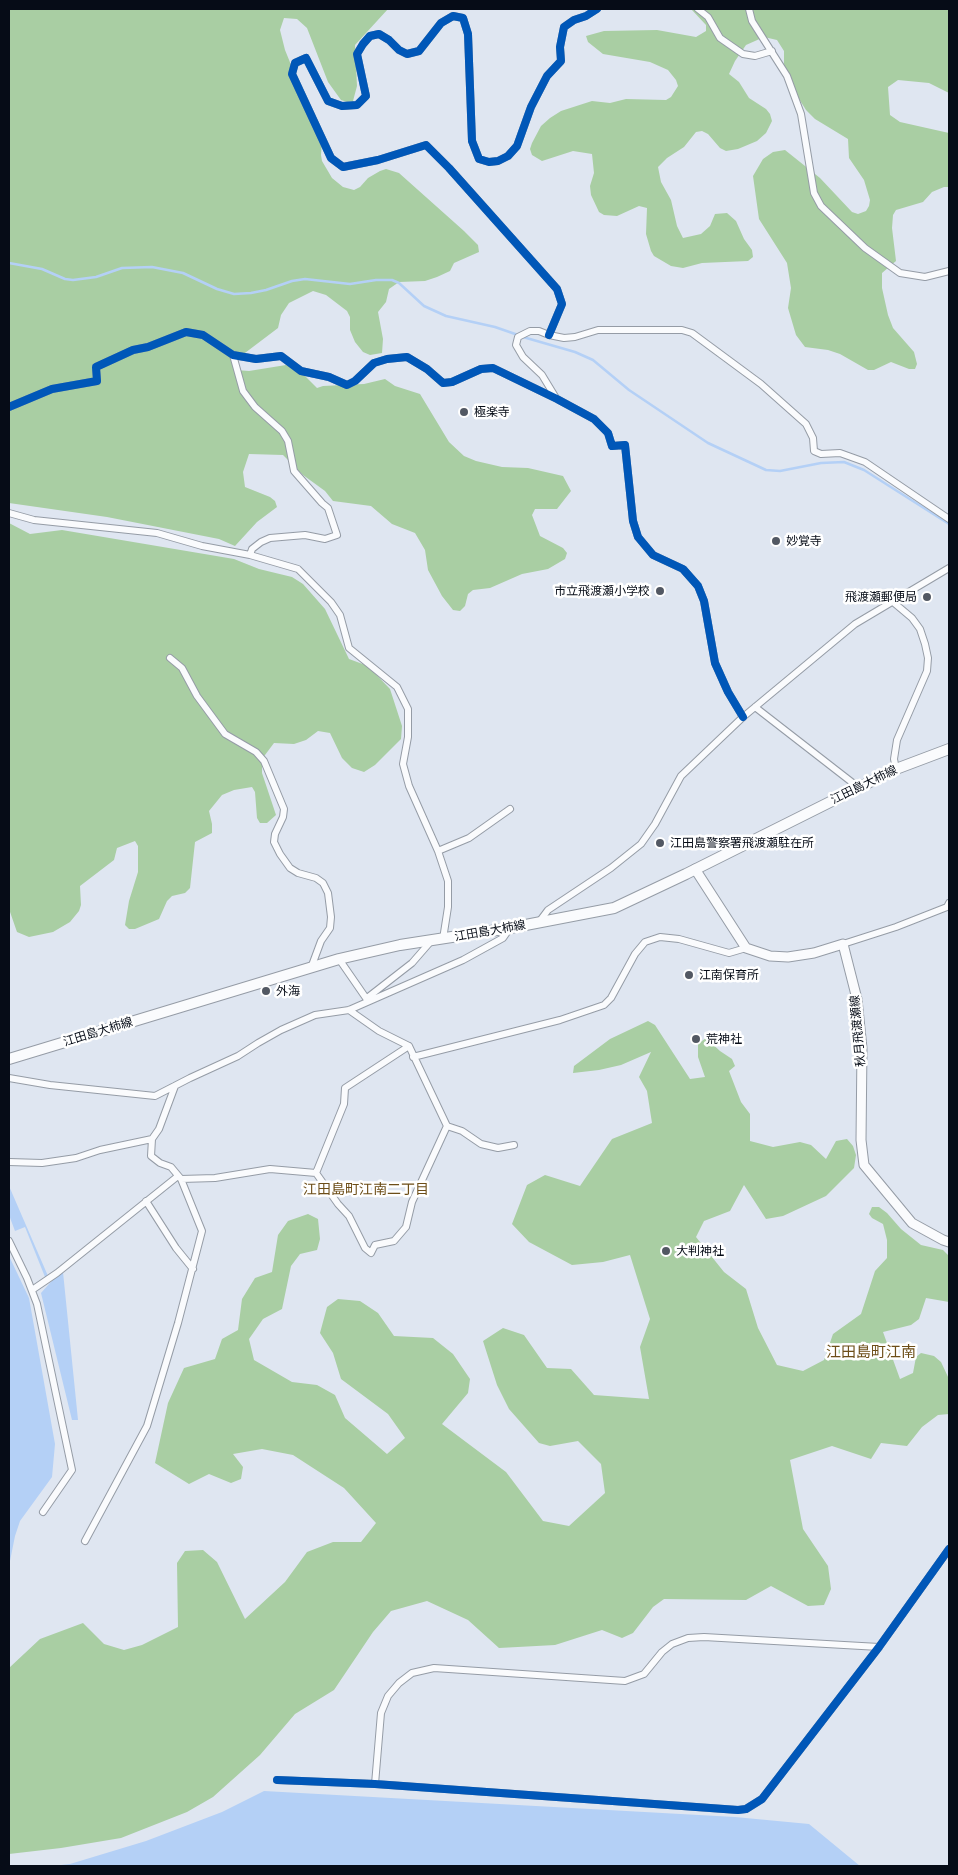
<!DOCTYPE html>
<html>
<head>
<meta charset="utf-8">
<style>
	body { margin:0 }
	#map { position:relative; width:958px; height:1875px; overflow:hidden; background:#dfe6f1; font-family:Raleway,sans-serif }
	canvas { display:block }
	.frame { position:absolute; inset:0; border:10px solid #060c17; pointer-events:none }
</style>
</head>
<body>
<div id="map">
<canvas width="958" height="1875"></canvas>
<div class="frame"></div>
</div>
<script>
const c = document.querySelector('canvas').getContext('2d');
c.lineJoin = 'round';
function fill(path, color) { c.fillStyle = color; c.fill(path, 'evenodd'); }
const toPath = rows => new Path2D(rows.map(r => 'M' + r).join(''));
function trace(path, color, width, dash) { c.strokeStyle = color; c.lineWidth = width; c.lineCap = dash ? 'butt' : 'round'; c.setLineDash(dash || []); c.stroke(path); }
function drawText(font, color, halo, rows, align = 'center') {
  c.font = font + ' Raleway,"Noto Sans JP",sans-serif'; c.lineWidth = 5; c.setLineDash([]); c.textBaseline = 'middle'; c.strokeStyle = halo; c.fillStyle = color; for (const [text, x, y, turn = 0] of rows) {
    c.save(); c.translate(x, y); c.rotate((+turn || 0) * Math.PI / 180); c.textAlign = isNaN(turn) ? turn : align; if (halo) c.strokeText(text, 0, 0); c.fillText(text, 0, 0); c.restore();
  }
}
fill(toPath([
	[9,9,388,9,355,45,357,86,353,101,347,102,341,100,328,82,307,28,297,19,284,18,280,30,285,50,322,141,321,155,322,161,332,178,343,187,354,190,360,187,368,178,380,171,386,169,399,173,464,231,478,245,479,252,454,263,450,271,437,277,425,281,399,282,389,289,386,302,378,312,383,339,382,353,370,355,363,352,355,342,350,330,350,317,347,311,326,295,313,291,289,303,281,315,278,328,237,359,234,364,235,370,249,371,286,365,299,370,317,388,323,386,364,384,385,379,395,386,420,394,449,442,464,456,476,461,502,467,528,468,563,476,571,491,557,509,535,509,532,515,540,536,563,548,567,553,565,559,548,569,522,574,490,588,473,590,468,594,465,606,460,611,453,610,442,596,428,570,425,550,415,533,392,524,371,506,333,501,325,491,303,475,283,455,249,454,243,472,245,487,270,497,275,501,277,507,257,522,235,546,219,539,107,517,9,503],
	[691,9,949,9,949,93,929,83,898,80,888,87,890,115,900,122,949,133,949,187,944,187,932,192,923,202,896,210,893,215,892,228,896,261,882,273,882,288,888,315,893,328,914,352,917,364,915,369,909,369,891,362,874,370,868,370,840,354,828,350,805,347,796,335,788,308,791,288,787,263,759,219,753,176,763,159,773,152,785,150,820,178,852,212,858,214,866,211,869,206,870,200,864,180,849,158,848,139,815,119,806,110,789,83,784,64,784,51,777,40,764,37,746,45,735,61,729,74,739,82,749,98,766,109,770,114,772,121,766,133,757,141,738,149,726,151,720,148,708,134,702,131,696,132,684,147,667,158,658,167,661,182,671,200,677,226,683,238,701,234,710,226,715,214,727,213,736,221,744,239,752,250,753,257,748,261,702,263,683,268,671,266,654,256,651,251,646,234,647,208,639,206,617,216,604,215,599,212,591,195,590,186,594,173,592,154,573,151,542,161,532,155,530,149,532,143,541,126,550,118,561,111,592,101,610,103,626,99,666,100,671,97,678,86,676,80,668,70,650,62,603,54,588,42,586,36,604,31,657,30,696,37,706,31,706,25],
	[9,523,30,534,62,530,234,559,259,569,292,577,303,584,325,609,349,659,368,666,390,689,402,726,401,739,375,765,364,772,352,768,342,758,330,733,318,731,306,740,294,744,274,743,262,759,262,773,276,815,267,823,260,823,257,818,255,792,252,787,234,790,222,795,209,811,212,824,212,833,195,842,190,888,185,893,172,896,167,901,159,919,135,929,129,929,125,925,129,901,138,872,138,846,135,841,117,848,114,860,80,886,81,905,79,911,70,922,53,932,29,937,17,932,9,909],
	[648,1021,655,1025,690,1079,705,1077,698,1057,698,1044,706,1038,720,1051,732,1059,735,1066,729,1071,741,1102,750,1114,750,1141,773,1147,800,1142,811,1145,826,1159,836,1141,847,1139,853,1146,856,1155,854,1168,826,1196,783,1216,766,1219,744,1185,730,1211,704,1221,696,1237,724,1272,746,1289,758,1328,777,1365,803,1371,824,1360,833,1334,861,1314,875,1271,887,1258,887,1240,883,1224,872,1218,869,1214,872,1207,879,1207,887,1213,901,1229,921,1245,943,1250,949,1256,949,1302,926,1298,919,1319,911,1325,883,1332,900,1379,913,1373,916,1357,921,1353,934,1356,941,1362,949,1379,949,1414,938,1415,922,1427,907,1446,881,1443,871,1459,832,1446,790,1460,803,1529,828,1566,831,1589,824,1605,808,1606,771,1586,746,1600,664,1599,653,1607,633,1633,622,1638,602,1630,555,1645,499,1648,468,1620,427,1601,391,1611,373,1632,334,1690,295,1714,260,1755,213,1797,187,1812,121,1838,61,1848,9,1854,9,1668,40,1639,83,1623,104,1644,124,1650,142,1645,178,1627,177,1563,185,1551,203,1550,217,1562,245,1619,285,1582,307,1552,333,1542,361,1542,376,1523,344,1488,293,1455,262,1449,233,1454,243,1467,241,1479,231,1483,209,1474,189,1484,155,1463,168,1403,184,1368,215,1359,222,1339,238,1330,242,1299,255,1278,272,1272,278,1235,288,1221,308,1214,318,1219,320,1239,317,1250,300,1254,291,1266,282,1309,263,1319,249,1339,254,1360,292,1382,317,1385,335,1395,345,1418,387,1454,405,1438,388,1414,341,1379,333,1353,320,1333,327,1307,338,1299,360,1301,378,1313,394,1336,433,1338,453,1354,470,1379,468,1393,442,1424,506,1472,543,1521,569,1526,605,1493,601,1464,578,1441,550,1446,539,1443,509,1409,497,1385,483,1341,503,1328,524,1335,547,1368,571,1369,594,1395,649,1399,640,1347,650,1319,630,1255,603,1262,572,1265,529,1242,512,1224,527,1185,545,1175,580,1186,612,1139,652,1123,647,1091,639,1077,651,1052,621,1065,599,1070,573,1073,574,1066,610,1039]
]), '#a9cea3');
fill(toPath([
	[9,1186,48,1276,45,1277,25,1227,15,1231,9,1215],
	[9,1256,29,1298,55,1444,52,1477,20,1521,15,1536,9,1566],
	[63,1272,78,1420,72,1420,41,1293,57,1275],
	[264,1791,735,1817,809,1824,860,1866,52,1866,70,1864,146,1841,222,1812]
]), '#b4d0f6');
trace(toPath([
	[9,263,42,269,65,279,73,280,96,277,122,268,152,267,183,273,217,289,234,294,251,293,266,290,292,281,305,279,350,284,376,280,392,280,399,283,424,306,446,316,495,327,518,335],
	[523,337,575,352,593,360,629,390,708,443,766,470,780,471,821,463,844,462,864,470,949,524]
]), '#b4d0f6', 2.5);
const minor = toPath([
	[698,9,708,17,720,38,743,54,755,56,772,51],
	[749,9,752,21,787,76,801,114,814,193,821,206,865,248,900,273,925,277,949,271],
	[549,335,562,304,557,289,449,168,426,145,378,160,343,167,331,158,292,74,295,63,306,58,328,101,342,106,357,105,366,96,357,54,363,44,370,36,379,34,389,40,399,50,407,54,419,51,441,23,453,16,463,18,468,34,472,141,479,159,489,162,498,161,508,156,517,146,531,107,547,76,561,61,560,47,564,27,574,20,586,16,597,9],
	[233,355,243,391,255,407,282,431,288,441,294,471,322,503,328,508,337,535,325,539,305,535,270,538,261,542,252,549,250,555],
	[556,398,542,375,523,357,516,345,518,337,530,331,539,331,549,335,564,338,575,337,598,330,682,330,692,333,761,384,806,424,813,438,814,451,821,454,840,453,865,462,949,519],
	[9,407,52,389,97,381,96,367,133,350,148,347,186,332,203,335,233,355,256,359,281,356,301,371,329,377,347,385,355,381,374,363,387,359,407,357,427,369,443,383,452,382,481,369,493,368,557,399,594,419,608,433,612,446,625,445,633,521,638,537,653,555,683,569,698,586,704,601,715,663,728,692,743,717],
	[9,513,34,520,157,533,202,546,250,555,298,569,331,602,340,615,349,648,397,687,408,709,408,737,403,764,409,786,438,851,448,881,448,907,443,939],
	[893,602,912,618,920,629,925,644,928,658,927,671,897,740,894,759,896,769],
	[170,658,182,668,197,696,225,734,256,752,264,761,284,809,283,817,275,834,274,842,280,854,290,868,298,873,316,878,323,883,328,893,331,917,330,928,321,941,311,968],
	[755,707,858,787],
	[438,851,469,838,510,809],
	[539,922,548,910,611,868,641,844,655,824,681,776,743,717,855,624,949,568],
	[843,944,896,927,947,907,949,903],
	[339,959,368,1001],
	[367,998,412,963,432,940],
	[413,1057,560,1020,604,1005,611,998,635,954,645,942,660,937,679,939,729,953,746,948],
	[9,1078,50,1085,155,1096,190,1078,238,1056,258,1043,281,1030,315,1015,349,1010,463,960,503,938,510,928],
	[447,1126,462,1131,481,1144,498,1148,514,1145],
	[152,1139,159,1129,175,1086],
	[9,1162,42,1163,76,1158,100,1150,152,1139,151,1156,160,1163,171,1167,181,1179,202,1231,178,1323,147,1426,85,1541],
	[316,1173,344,1104,345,1088,409,1046],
	[181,1179,215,1178,270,1169,316,1173,338,1204,349,1216,365,1248,371,1253,375,1245,394,1241,406,1227,412,1202,447,1126,409,1046,379,1031,349,1010],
	[146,1201,176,1248,193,1269],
	[9,1241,27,1278,37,1304,72,1470,43,1512],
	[32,1290,57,1273,178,1176],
	[277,1780,375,1784,738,1810,746,1809,762,1799,879,1647,949,1549],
	[375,1784,381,1713,388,1696,399,1683,412,1673,434,1668,625,1681,644,1674,662,1652,672,1644,688,1638,704,1637,879,1647]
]);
const secondary = toPath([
	[695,869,746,948,770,956,788,957,814,953,843,944,857,999,862,1048,861,1140,864,1165,912,1223,943,1240,949,1242]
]);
const primary = toPath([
	[9,1059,339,959,400,945,510,928,614,908,686,874,896,769,949,749]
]);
trace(minor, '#959ca6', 8);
trace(secondary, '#959ca6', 11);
trace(primary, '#959ca6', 12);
trace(minor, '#fafbfd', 6);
trace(secondary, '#fafbfd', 9);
trace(primary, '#fafbfd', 10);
trace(toPath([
	[549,335,562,304,557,289,449,168,426,145,378,160,343,167,331,158,292,74,295,63,306,58,328,101,342,106,357,105,366,96,357,54,363,44,370,36,379,34,389,40,399,50,407,54,419,51,441,23,453,16,463,18,468,34,472,141,479,159,489,162,498,161,508,156,517,146,531,107,547,76,561,61,560,47,564,27,574,20,586,16,597,9],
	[9,407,52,389,97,381,96,367,133,350,148,347,186,332,203,335,233,355,256,359,281,356,301,371,329,377,347,385,355,381,374,363,387,359,407,357,427,369,443,383,452,382,481,369,493,368,557,399,594,419,608,433,612,446,625,445,633,521,638,537,653,555,683,569,698,586,704,601,715,663,728,692,743,717],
	[277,1780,375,1784,738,1810,746,1809,762,1799,879,1647,949,1549]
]), '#0057b8', 8);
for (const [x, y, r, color] of [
	[464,412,5,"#525863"],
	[776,541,5,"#525863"],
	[660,591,5,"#525863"],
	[927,597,5,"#525863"],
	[660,843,5,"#525863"],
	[689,975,5,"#525863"],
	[266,991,5,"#525863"],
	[696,1039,5,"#525863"],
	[666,1251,5,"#525863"]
]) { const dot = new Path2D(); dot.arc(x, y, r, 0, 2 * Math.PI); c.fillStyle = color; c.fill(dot); trace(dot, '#fff', 2); }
drawText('12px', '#060c17', '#fff', [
	["極楽寺",474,412],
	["妙覚寺",786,541],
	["市立飛渡瀬小学校",650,591,"right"],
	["飛渡瀬郵便局",917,597,"right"],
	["江田島警察署飛渡瀬駐在所",670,843],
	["江南保育所",699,975],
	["外海",276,991],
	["荒神社",706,1039],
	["大判神社",676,1251]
], 'left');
drawText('12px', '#060c17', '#fff', [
	["江田島大柿線",864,785,-26],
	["江田島大柿線",490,931,-10],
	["秋月飛渡瀬線",858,1031,-95],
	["江田島大柿線",98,1032,-17]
]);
drawText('14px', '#6d4e18', '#fff', [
	["江田島町江南二丁目",366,1190]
]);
drawText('15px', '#6d4e18', '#fff', [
	["江田島町江南",871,1352]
]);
</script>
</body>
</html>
